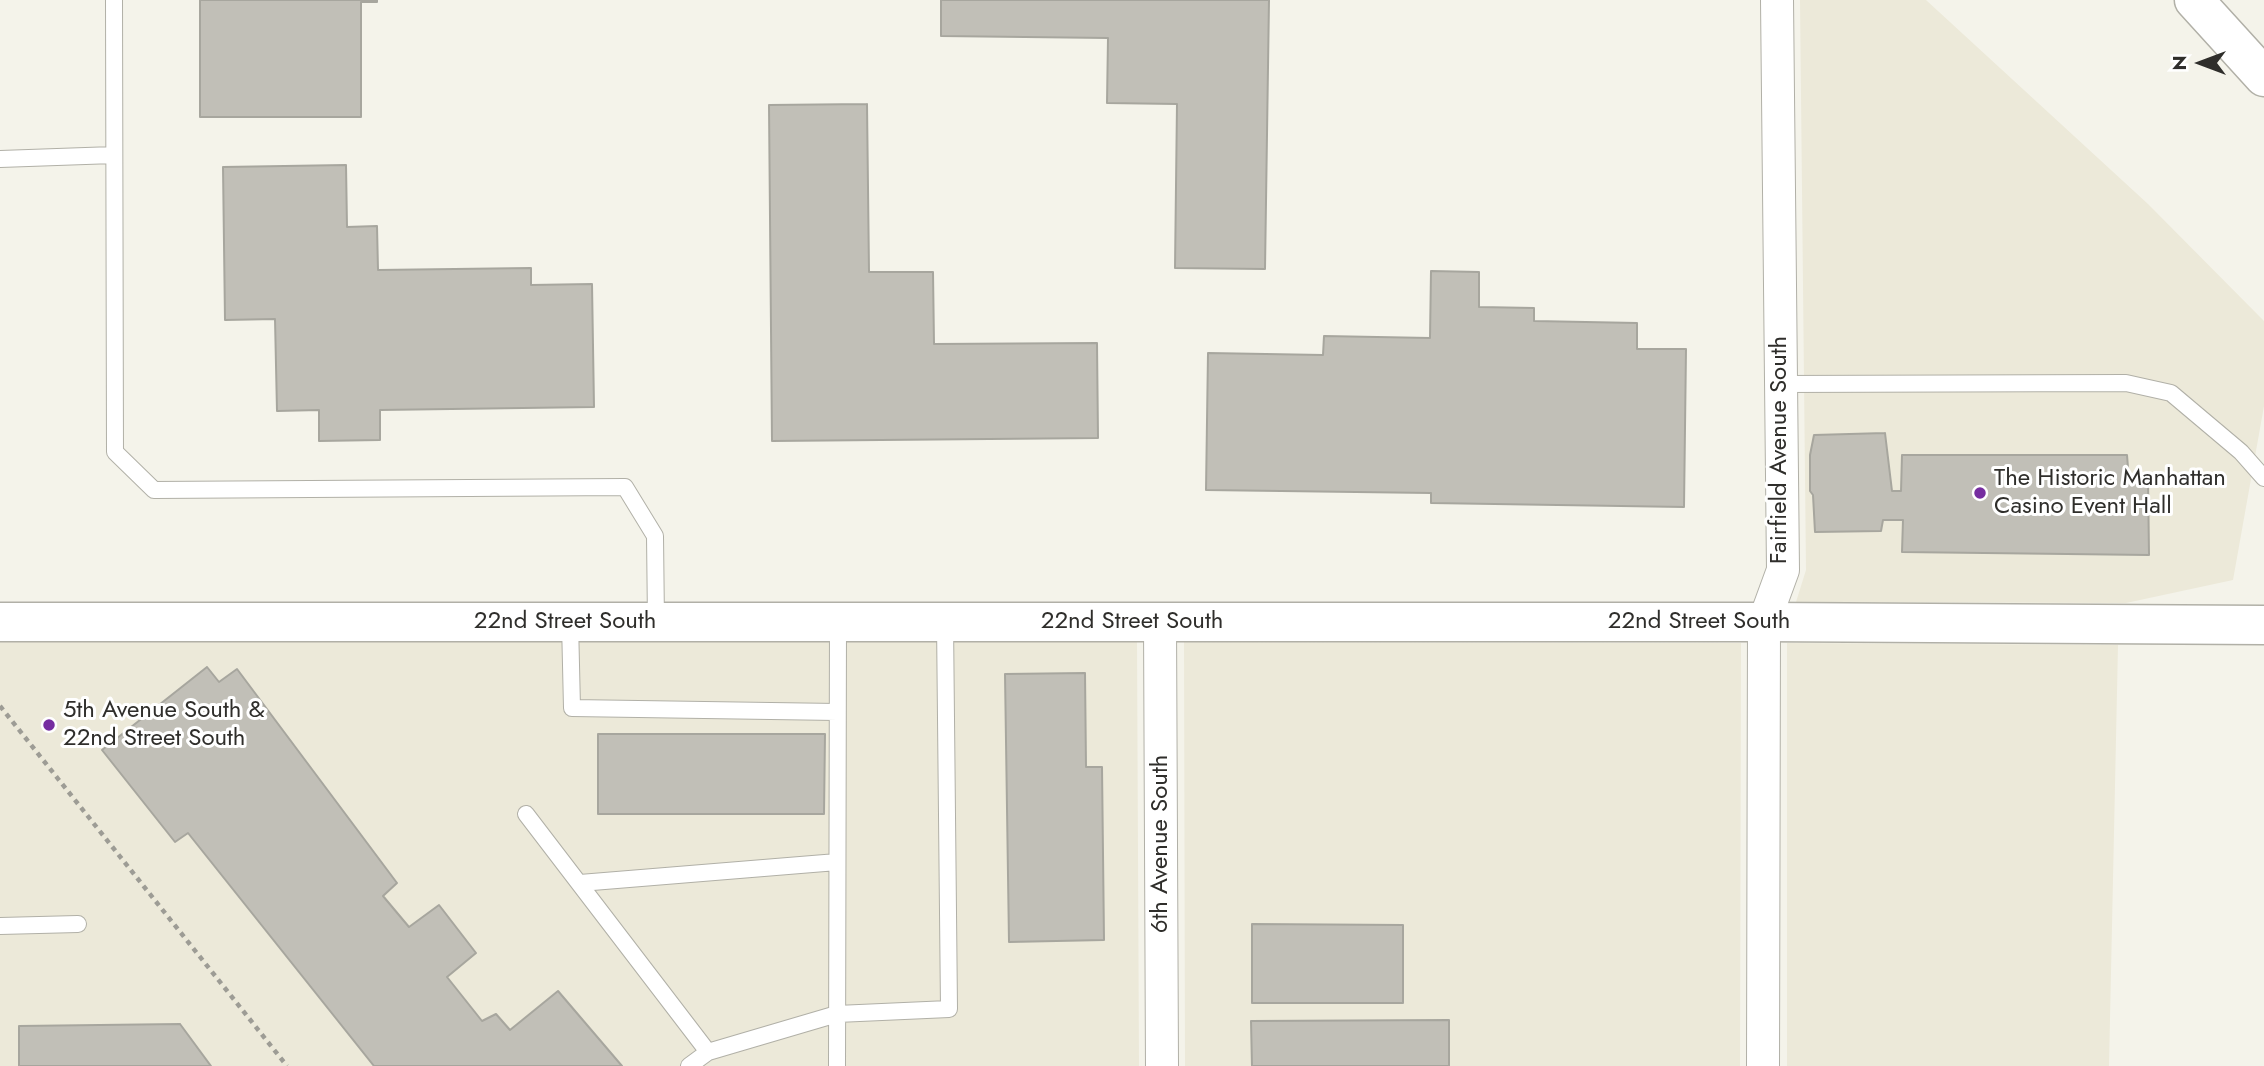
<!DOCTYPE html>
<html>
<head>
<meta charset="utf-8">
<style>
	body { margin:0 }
	#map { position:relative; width:2264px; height:1066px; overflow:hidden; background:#f4f3ea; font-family:Jost,sans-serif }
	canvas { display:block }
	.north { position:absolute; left:2166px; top:28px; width:70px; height:70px; -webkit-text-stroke:5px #fff; paint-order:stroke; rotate:270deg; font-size:19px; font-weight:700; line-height:28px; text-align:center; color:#2f2e2b }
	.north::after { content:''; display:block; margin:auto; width:24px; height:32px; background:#2f2e2b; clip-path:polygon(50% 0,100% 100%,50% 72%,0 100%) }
</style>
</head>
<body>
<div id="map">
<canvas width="2264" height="1066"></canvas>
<div class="north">N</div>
</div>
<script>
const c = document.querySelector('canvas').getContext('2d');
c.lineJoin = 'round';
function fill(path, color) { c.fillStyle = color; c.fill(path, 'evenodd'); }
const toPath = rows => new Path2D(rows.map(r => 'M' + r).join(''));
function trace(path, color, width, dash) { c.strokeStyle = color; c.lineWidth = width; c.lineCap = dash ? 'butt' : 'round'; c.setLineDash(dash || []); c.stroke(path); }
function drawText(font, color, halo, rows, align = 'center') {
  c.font = font + ' Jost,sans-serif'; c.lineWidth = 6; c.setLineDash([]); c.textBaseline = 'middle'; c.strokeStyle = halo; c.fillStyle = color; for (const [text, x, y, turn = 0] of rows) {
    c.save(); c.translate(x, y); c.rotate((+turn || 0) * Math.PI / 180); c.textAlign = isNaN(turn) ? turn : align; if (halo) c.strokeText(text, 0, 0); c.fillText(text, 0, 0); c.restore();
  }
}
fill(toPath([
	[1800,0,1926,0,2148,204,2264,321,2264,406,2233,580,2126,603,1796,602,1806,570],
	[0,642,1137,642,1139,1066,0,1066],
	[1184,642,1741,643,1740,1066,1185,1066],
	[1787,643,2118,645,2109,1066,1787,1066]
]), '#ece9d9');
const building = toPath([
	[200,0,377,0,377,2,361,2,361,117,200,117,200,0],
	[941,0,1269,0,1265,269,1175,268,1177,104,1107,103,1108,38,941,36,941,0],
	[867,104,869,272,933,272,934,344,1097,343,1098,438,772,441,769,105,867,104],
	[346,165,347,227,377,226,378,270,531,268,531,285,592,284,594,407,380,410,380,440,319,441,319,410,277,411,275,319,225,320,223,167,346,165],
	[1431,271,1479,272,1479,307,1534,308,1534,321,1637,323,1637,349,1686,349,1684,507,1431,503,1431,493,1206,490,1208,353,1323,355,1324,336,1430,338,1431,271],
	[1885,433,1892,491,1901,491,1902,455,2127,455,2129,480,2148,478,2149,555,1902,552,1903,520,1883,520,1881,531,1815,532,1813,495,1810,491,1810,455,1814,435,1885,433],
	[207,667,219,682,237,669,397,883,383,896,409,927,439,905,476,953,447,977,482,1021,496,1014,510,1030,558,991,622,1066,374,1066,188,833,175,842,102,750,207,667],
	[1085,673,1086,767,1102,767,1104,940,1009,942,1005,674,1085,673],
	[598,734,825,734,824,814,598,814,598,734],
	[1252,924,1403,925,1403,1003,1252,1003,1252,924],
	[1449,1020,1449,1066,1252,1066,1251,1021,1449,1020],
	[180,1024,211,1066,19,1066,19,1026,180,1024]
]);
fill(building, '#c1bfb7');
trace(building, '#a7a69e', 2);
const service = toPath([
	[114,0,115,452,154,490,625,487,655,536,656,622],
	[0,159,114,155],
	[1781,384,2126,383,2171,393,2241,452,2264,478],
	[570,622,572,708,837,712],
	[526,814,708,1052,689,1066],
	[580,883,837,862],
	[0,926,78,924],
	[708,1052,837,1014,949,1009,945,622],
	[837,1066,838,622]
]);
const minor = toPath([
	[1160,622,1162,1066],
	[1763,1066,1764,622,1783,570,1777,0]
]);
const tertiary = toPath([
	[0,622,1764,622,2264,625]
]);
const motorway = toPath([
	[2194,0,2264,77]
]);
trace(service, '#b1b0a7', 18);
trace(minor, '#b1b0a7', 34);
trace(tertiary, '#b1b0a7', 41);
trace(motorway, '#b1b0a7', 41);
trace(toPath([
	[0,706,287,1066]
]), '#9d9c95', 4.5, [5, 5]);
trace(service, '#fff', 16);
trace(minor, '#fff', 32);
trace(tertiary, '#fff', 38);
trace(motorway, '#fff', 38);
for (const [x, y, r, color] of [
	[1980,493,7,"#762da0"],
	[49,725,7,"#762da0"]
]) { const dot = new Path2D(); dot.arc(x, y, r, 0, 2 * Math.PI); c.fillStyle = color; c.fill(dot); trace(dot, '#fff', 2.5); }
drawText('24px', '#2f2e2b', '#fff', [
	["Fairfield Avenue South",1780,450,-90],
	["22nd Street South",565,622],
	["22nd Street South",1132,622],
	["22nd Street South",1699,622],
	["6th Avenue South",1161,844,-90]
]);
drawText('24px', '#2f2e2b', '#fff', [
	["The Historic Manhattan",1994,479],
	["Casino Event Hall",1994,507],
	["5th Avenue South &",63,711],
	["22nd Street South",63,739]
], 'left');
</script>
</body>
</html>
